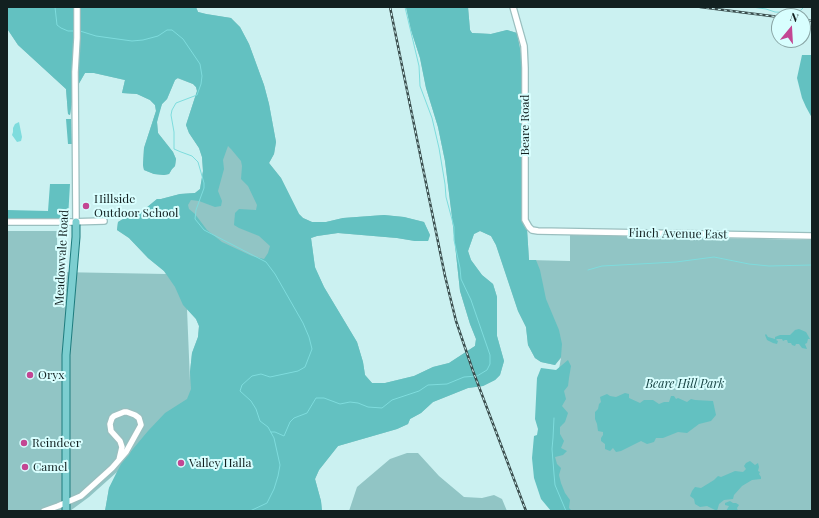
<!DOCTYPE html>
<html>
<head>
<meta charset="utf-8">
<style>
	body { margin:0 }
	#map { position:relative; width:819px; height:518px; overflow:hidden; background:#cbf1f1; font-family:"Playfair Display",serif }
	canvas { display:block }
	.frame { position:absolute; inset:0; border:8px solid #122020; pointer-events:none }
	.north { position:absolute; left:771px; top:8px; width:40px; height:40px; box-sizing:border-box; background:#d8fefe; border:1px solid #89a5a5; border-radius:50%; rotate:18deg; font-size:11px; font-weight:700; line-height:16px; text-align:center; color:#122020 }
	.north::after { content:''; display:block; margin:auto; width:14px; height:18px; background:#c34693; clip-path:polygon(50% 0,100% 100%,50% 72%,0 100%) }
</style>
</head>
<body>
<div id="map">
<canvas width="819" height="518"></canvas>
<div class="frame"></div>
<div class="north">N</div>
</div>
<script>
const c = document.querySelector('canvas').getContext('2d');
c.lineJoin = 'round';
function fill(path, color) { c.fillStyle = color; c.fill(path, 'evenodd'); }
const toPath = rows => new Path2D(rows.map(r => 'M' + r).join(''));
function trace(path, color, width, dash) { c.strokeStyle = color; c.lineWidth = width; c.lineCap = dash ? 'butt' : 'round'; c.setLineDash(dash || []); c.stroke(path); }
function drawText(font, color, halo, rows, align = 'center') {
  c.font = font + ' "Playfair Display",serif'; c.lineWidth = 4; c.setLineDash([]); c.textBaseline = 'middle'; c.strokeStyle = halo; c.fillStyle = color; for (const [text, x, y, turn = 0] of rows) {
    c.save(); c.translate(x, y); c.rotate((+turn || 0) * Math.PI / 180); c.textAlign = isNaN(turn) ? turn : align; if (halo) c.strokeText(text, 0, 0); c.fillText(text, 0, 0); c.restore();
  }
}
fill(toPath([
	[7,7,196,7,198,12,206,14,231,18,240,27,249,44,264,85,269,104,276,142,274,154,269,163,281,178,299,214,303,218,312,222,326,222,343,218,384,215,404,217,424,222,430,235,428,241,415,241,397,238,338,233,317,236,311,238,315,268,324,287,357,342,363,362,365,375,372,383,385,383,414,376,433,367,449,363,475,346,476,339,470,324,460,291,452,217,445,161,438,127,426,88,420,58,411,30,406,7,468,7,470,30,472,33,491,34,507,30,517,33,521,54,522,68,523,168,522,221,524,226,527,229,529,260,570,261,570,235,812,240,812,511,561,511,541,466,561,358,555,365,541,362,535,358,528,345,526,327,518,311,496,245,491,236,480,231,474,234,468,251,471,260,482,275,493,284,497,297,497,336,504,361,500,375,495,380,483,386,468,388,433,402,421,413,410,419,408,424,397,429,338,446,319,470,315,479,321,501,322,511,105,511,109,488,117,472,89,497,70,511,7,511,7,231,57,231,57,272,166,274,164,271,148,258,129,238,117,230,118,222,128,216,140,213,157,199,161,199,180,194,195,193,200,189,203,171,202,157,199,148,189,133,186,125,197,91,196,87,193,84,177,78,175,80,167,99,162,104,159,112,157,122,158,133,173,152,176,159,175,166,172,169,169,174,164,175,154,174,144,170,143,165,144,148,156,111,155,105,150,100,137,94,122,93,125,80,94,73,85,73,73,94,70,115,68,114,66,89,18,45,8,30,7,26],
	[187,309,196,319,199,326,198,337,192,353,190,372,190,381],
	[407,453,418,453,439,476,464,497,482,498,494,495,502,499,507,511,349,511,357,487,390,459]
]), '#91c5c5');
fill(toPath([
	[7,7,196,7,198,12,206,14,231,18,240,27,249,44,264,85,269,104,276,142,274,154,269,163,281,178,299,214,303,218,312,222,326,222,343,218,384,215,404,217,424,222,430,235,428,241,415,241,397,238,338,233,317,236,311,238,315,267,324,287,357,342,363,362,365,375,372,383,385,383,414,376,433,367,449,363,475,346,476,339,470,324,460,291,452,217,445,161,438,127,426,88,420,58,411,30,406,7,468,7,470,30,472,33,491,34,507,30,517,33,521,54,522,68,523,168,522,221,524,226,527,229,529,260,536,260,540,270,546,299,559,330,562,344,561,357,555,365,541,362,535,358,528,345,526,327,518,311,496,245,491,236,480,231,474,234,468,251,471,260,482,275,493,284,497,297,497,336,504,361,500,375,495,380,483,386,468,388,433,402,421,413,410,419,408,424,397,429,338,446,319,470,315,479,321,501,322,511,105,511,109,488,122,462,148,431,165,413,187,399,191,389,190,372,192,353,198,337,199,326,196,319,183,305,175,287,164,271,148,258,129,238,117,230,118,222,128,216,140,213,157,199,161,199,180,194,195,193,200,189,203,171,202,157,199,148,189,133,186,125,197,91,196,87,193,84,178,78,175,80,167,99,162,104,157,122,158,133,173,152,176,159,175,166,172,169,169,174,164,175,154,174,144,170,143,165,144,148,156,111,155,105,150,100,137,94,122,93,125,80,94,73,85,73,73,94,70,115,68,114,66,89,18,45,8,30,7,26],
	[228,146,231,149,241,161,242,166,241,179,248,186,257,205,256,210,239,209,235,213,234,225,239,228,259,236,270,246,268,253,264,259,252,256,222,242,207,230,195,214,189,209,188,205,191,200,199,201,215,207,221,206,222,201,218,191,224,169,223,160],
	[802,55,812,55,812,118,806,107,802,98,797,78],
	[66,119,71,119,72,144,68,144],
	[50,184,70,184,68,218,7,218,7,210,48,211],
	[799,329,806,332,810,339,808,339,807,343,805,344,807,349,802,348,799,344,796,344,795,346,792,345,791,343,788,343,787,340,785,340,783,341,782,339,777,339,776,340,778,341,777,344,773,343,767,340,765,335,766,334,768,337,775,339,775,337,780,335,790,335,795,330],
	[568,360,571,366,569,378,568,386,564,391,566,399,562,406,568,413,565,422,560,427,560,434,564,441,561,448,567,451,563,455,555,457,557,464,561,468,559,475,561,483,565,493,570,500,569,508,572,511,551,511,541,499,534,478,532,458,534,436,537,435,538,429,535,419,537,378,541,368,556,370],
	[625,393,629,394,629,398,640,403,644,400,653,400,659,404,664,402,669,402,671,396,674,396,676,399,678,398,687,402,691,399,695,400,713,401,716,415,711,421,699,424,687,433,678,432,663,438,656,438,654,442,647,444,641,441,621,451,616,452,613,448,610,451,605,449,605,444,601,441,601,438,603,435,603,432,598,431,597,424,595,419,595,412,598,409,599,404,601,402,600,397,607,394,610,396,616,397],
	[750,461,755,465,758,463,759,467,758,471,760,472,759,474,761,477,761,479,752,480,742,486,734,495,733,499,724,500,719,504,717,511,707,506,700,507,695,504,694,499,690,496,692,491,695,487,701,488,714,480,718,476,721,477,735,471,743,472,746,469,744,466,746,463],
	[730,501,733,503,736,503,739,505,737,508,738,511,726,511,729,506,725,505,725,503]
]), '#63c1c1');
fill(toPath([
	[19,122,22,137,21,141,17,142,12,135,13,132,13,128,15,124]
]), '#7edcdd');
trace(toPath([
	[55,7,57,25,61,28,68,31,75,31],
	[752,7,766,9,775,12,796,13,801,10,804,7],
	[80,31,96,36,132,41,143,40,158,36,167,30,172,30,183,39,200,64,202,76,201,84,197,95,176,103,172,110,171,115,174,132,174,149,181,152,192,156,198,162,204,183,204,188,196,210,195,219,204,230,266,262,275,274,303,323,309,337,312,349,305,367,298,371,270,377,261,374,252,376,242,385,240,391,251,401,256,409,260,421,268,427,274,438,280,465,278,476,274,489,267,503,250,511],
	[588,270,602,266,676,262,714,257,749,264,769,266,812,265],
	[554,418,553,438,552,449,554,474,555,485,566,511],
	[271,432,275,432,284,436,290,422,294,418,307,413,316,398,324,398,340,404,350,402,358,403,368,407,382,408,392,400,419,391,428,385,447,384,464,377,477,376,487,370,490,364,490,355,471,300,461,279,460,268,454,240,454,227,446,197,445,184,439,148,432,118,420,86,419,66,405,7]
]), '#7edcdd', 1);
const minor = toPath([
	[513,7,524,46,525,68,525,220,529,227,532,230,538,231,812,236],
	[7,222,68,222,104,221],
	[76,222,75,72,77,38,77,7],
	[44,511,58,506,81,496,112,468,126,452,141,425,139,418,135,415,127,412,124,412,114,416,112,418,110,424,111,431,120,441,122,447,119,460]
]);
const major = toPath([
	[66,511,66,355,76,237,76,222]
]);
trace(minor, '#9abfbf', 8);
trace(major, '#1e7c7e', 9);
trace(minor, '#fff', 5.5);
trace(major, '#7cced0', 7);
const rail = toPath([
	[390,7,445,276,456,321,473,371,526,511],
	[700,7,779,17],
	[803,20,812,21]
]);
trace(rail, '#3a4d4d', 2.5);
trace(rail, '#d8fefe', 1, [3]);
for (const [x, y, r, color] of [
	[86,206,4,"#c34693"],
	[30,375,4,"#c34693"],
	[24,443,4,"#c34693"],
	[181,463,4,"#c34693"],
	[25,467,4,"#c34693"]
]) { const dot = new Path2D(); dot.arc(x, y, r, 0, 2 * Math.PI); c.fillStyle = color; c.fill(dot); trace(dot, '#d8fefe', 1.5); }
drawText('12px', '#122020', '#d8fefe', [
	["Beare Road",525,125,-90],
	["Finch Avenue East",678,234,1],
	["Meadowvale Road",62,258,-87]
]);
drawText('12px', '#122020', '#d8fefe', [
	["Hillside",94,199],
	["Outdoor School",94,213],
	["Oryx",38,375],
	["Reindeer",32,443],
	["Valley Halla",189,463],
	["Camel",33,467]
], 'left');
drawText('italic 12px', '#174343', '#d8fefe', [
	["Beare Hill Park",685,384]
]);
</script>
</body>
</html>
